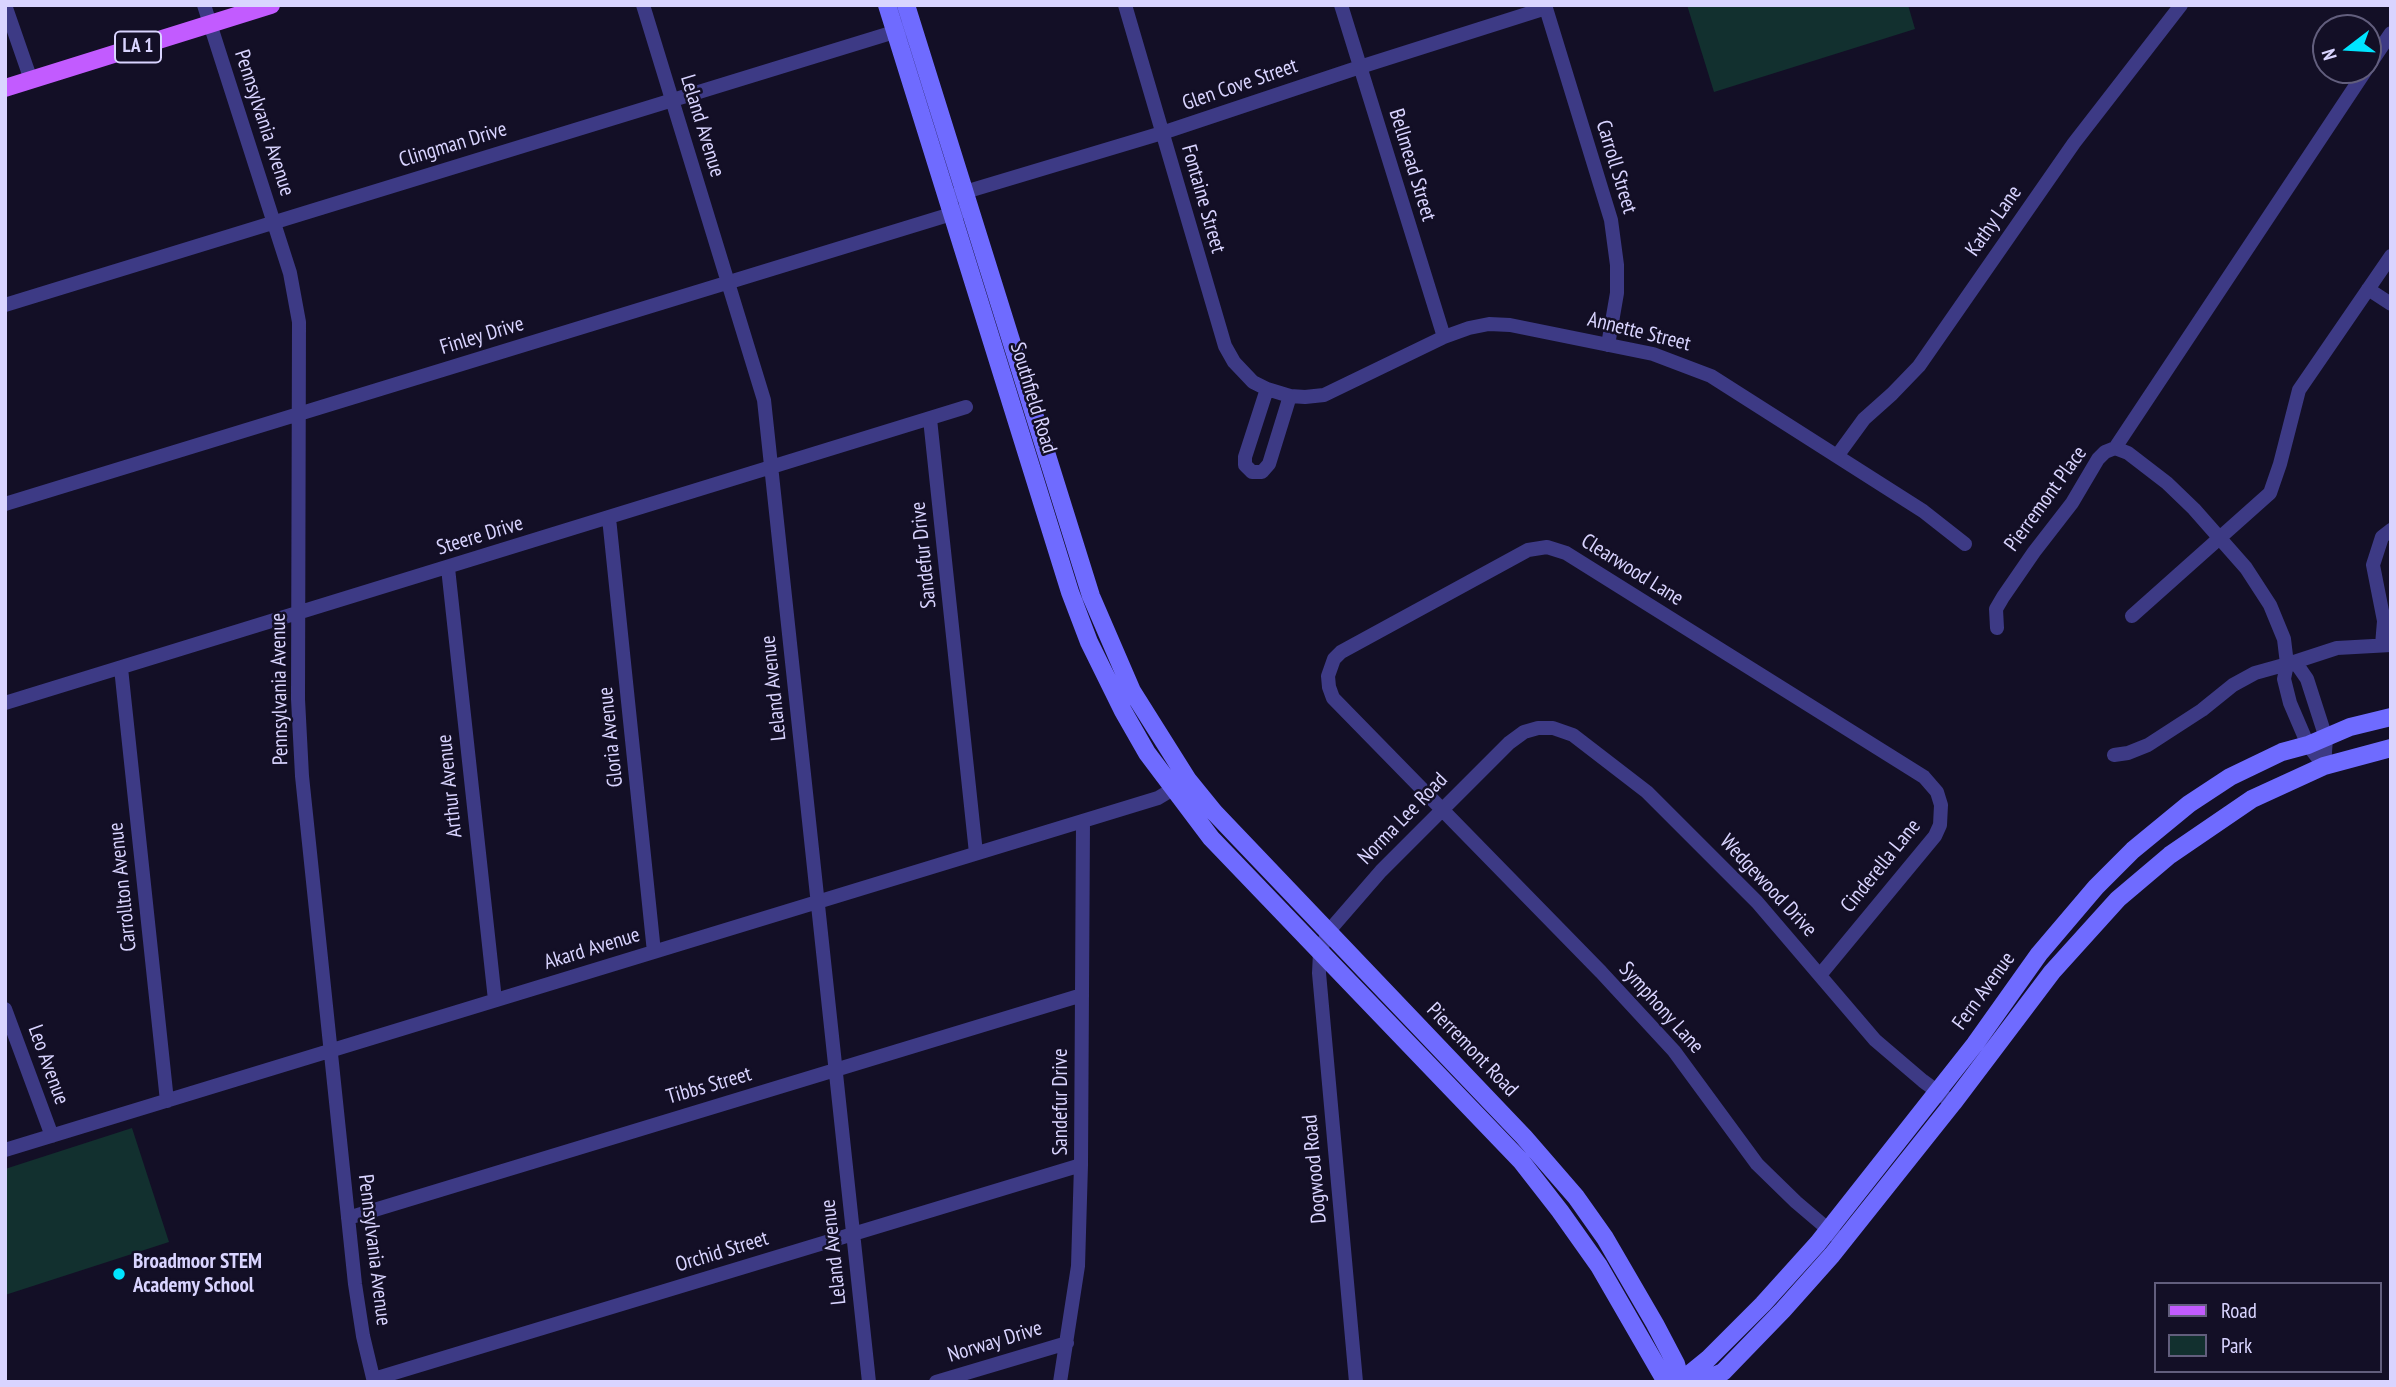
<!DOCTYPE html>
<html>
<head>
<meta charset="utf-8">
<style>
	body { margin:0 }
	#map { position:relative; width:2396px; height:1387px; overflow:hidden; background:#130f26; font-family:"PT Sans Narrow",sans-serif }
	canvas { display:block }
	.frame { position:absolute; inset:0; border:7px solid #d9d4ff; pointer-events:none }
	.legend { position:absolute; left:2154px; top:1282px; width:228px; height:91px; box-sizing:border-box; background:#130f26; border:2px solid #625e7d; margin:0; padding:9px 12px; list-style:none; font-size:21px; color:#d9d4ff }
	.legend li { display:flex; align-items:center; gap:14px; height:35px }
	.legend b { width:35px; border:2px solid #625e7d }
	.north { position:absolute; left:2312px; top:14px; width:70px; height:70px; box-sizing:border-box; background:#130f26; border:2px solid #625e7d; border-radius:50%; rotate:253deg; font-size:19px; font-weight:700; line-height:28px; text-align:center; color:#d9d4ff }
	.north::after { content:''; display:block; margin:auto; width:24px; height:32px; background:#00e5ff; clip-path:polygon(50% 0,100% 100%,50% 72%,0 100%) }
</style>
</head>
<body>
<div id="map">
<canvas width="2396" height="1387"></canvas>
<div class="frame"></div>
<ul class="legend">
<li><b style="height:9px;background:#c25bff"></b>Road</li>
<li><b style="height:19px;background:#12302f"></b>Park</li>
</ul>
<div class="north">N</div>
</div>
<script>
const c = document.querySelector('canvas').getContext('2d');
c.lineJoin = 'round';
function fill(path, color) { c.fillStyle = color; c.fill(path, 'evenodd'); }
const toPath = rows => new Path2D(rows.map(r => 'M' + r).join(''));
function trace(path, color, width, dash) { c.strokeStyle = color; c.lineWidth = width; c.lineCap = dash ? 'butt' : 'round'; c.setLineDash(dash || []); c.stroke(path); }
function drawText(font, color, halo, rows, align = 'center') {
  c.font = font + ' "PT Sans Narrow",sans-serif'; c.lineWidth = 5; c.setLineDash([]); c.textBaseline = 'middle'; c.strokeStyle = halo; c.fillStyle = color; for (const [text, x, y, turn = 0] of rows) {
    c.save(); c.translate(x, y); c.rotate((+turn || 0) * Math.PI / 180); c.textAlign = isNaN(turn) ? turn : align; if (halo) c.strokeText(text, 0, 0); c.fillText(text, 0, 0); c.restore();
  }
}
fill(toPath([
	[1687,5,1908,5,1915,29,1714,92],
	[132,1128,169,1242,5,1295,5,1169]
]), '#12302f');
trace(toPath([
	[5,5,31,80],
	[204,5,290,273,299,322,298,699,302,776,355,1284,363,1336,374,1382],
	[643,5,764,400,869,1382],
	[1125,5,1225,346,1234,362,1253,382,1267,389,1290,396,1305,397,1324,395,1444,337,1469,328,1489,324,1510,325,1653,354,1711,376,1923,511,1965,544],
	[1341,5,1444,337],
	[1545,5,1611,220,1617,265,1617,293,1608,345],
	[2368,67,2391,33],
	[955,195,1162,133,1360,67,1546,8],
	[2368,289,2391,304],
	[5,305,904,29],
	[1267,389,1245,457,1245,465,1252,472,1262,472,1269,464,1290,396],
	[930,419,976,853],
	[2115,448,2366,70],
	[1837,456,1864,419,1892,394,1919,366,2074,143,2181,5],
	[5,504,971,208],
	[609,518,654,952],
	[448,568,495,1000],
	[2132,616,2270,493,2280,464,2299,390,2391,256],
	[1997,628,1996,609,2003,597,2034,552,2072,503,2098,459,2105,452,2115,448,2128,453,2167,483,2194,509,2246,568,2270,605,2284,639,2287,664,2284,679,2290,703,2308,745,2324,766],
	[2382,645,2384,621,2373,565,2382,537,2391,530],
	[2288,664,2337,648,2391,645],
	[121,668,167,1101],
	[5,703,966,407],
	[2114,755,2128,753,2148,745,2202,710,2233,685,2255,673,2291,663,2298,666,2307,679,2326,738,2324,766],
	[1820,975,1935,836,1940,825,1941,805,1937,792,1924,777,1566,553,1547,547,1528,550,1341,652,1334,659,1328,676,1329,687,1333,698,1601,972,1674,1051,1757,1164,1796,1202,1836,1236],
	[5,1009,52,1136],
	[5,1150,1158,798,1183,783],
	[348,1218,1082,995],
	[374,1379,1081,1165],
	[936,1382,1067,1343],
	[1060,1382,1078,1266,1081,1165,1083,821],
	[1356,1382,1319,973,1320,952,1328,932,1381,871,1509,743,1524,732,1538,728,1553,728,1573,735,1647,792,1757,902,1875,1040,1923,1081,1953,1103]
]), '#3d3a85', 14);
trace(toPath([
	[887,5,1070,592,1089,642,1123,711,1147,753,1211,838,1521,1161,1560,1211,1599,1266,1666,1382],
	[906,5,1091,596,1132,691,1188,780,1214,812,1524,1137,1576,1197,1605,1238,1655,1324,1676,1364,1681,1382],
	[1681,1381,1708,1359,1763,1304,1818,1243,1975,1044,2039,954,2096,887,2133,850,2189,804,2230,777,2282,752,2308,745,2350,727,2391,717],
	[1683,1381,1714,1376,1723,1372,1783,1310,1832,1255,1953,1103,2052,972,2118,899,2170,855,2252,799,2324,766,2391,748]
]), '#6f6bff', 18);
trace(toPath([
	[5,88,271,5]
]), '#c25bff', 18);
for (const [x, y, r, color] of [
	[119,1274,7,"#00e5ff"]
]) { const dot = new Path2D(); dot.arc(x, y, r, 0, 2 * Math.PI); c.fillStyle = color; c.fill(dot); trace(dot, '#130f26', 2.5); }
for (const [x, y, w] of [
	[138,47,46]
]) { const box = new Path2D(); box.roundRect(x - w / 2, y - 15.5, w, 31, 5); c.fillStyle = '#130f26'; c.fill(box); trace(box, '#d9d4ff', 2); }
drawText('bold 19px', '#d9d4ff', null, [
	["LA 1",138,47]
]);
drawText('21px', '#d9d4ff', '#130f26', [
	["Glen Cove Street",1240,85,-19],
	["Pennsylvania Avenue",264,123,72],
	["Leland Avenue",702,126,73],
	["Clingman Drive",453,145,-17],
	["Bellmead Street",1412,165,73],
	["Carroll Street",1616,167,73],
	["Fontaine Street",1203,199,74],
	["Kathy Lane",1994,221,-55],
	["Annette Street",1639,332,14],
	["Finley Drive",482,336,-17],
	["Southfield Road",1033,398,73],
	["Pierremont Place",2046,499,-54],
	["Steere Drive",480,536,-17],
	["Sandefur Drive",924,555,-96],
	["Clearwood Lane",1632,570,32],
	["Leland Avenue",774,688,-96],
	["Pennsylvania Avenue",280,689,-91],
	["Gloria Avenue",611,737,-96],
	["Arthur Avenue",450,786,-96],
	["Norma Lee Road",1403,819,-46],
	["Cinderella Lane",1881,866,-51],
	["Wedgewood Drive",1768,886,47],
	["Carrollton Avenue",123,887,-96],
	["Akard Avenue",592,949,-17],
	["Fern Avenue",1984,991,-54],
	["Symphony Lane",1661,1008,48],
	["Pierremont Road",1472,1050,46],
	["Leo Avenue",48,1065,70],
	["Tibbs Street",709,1086,-16],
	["Sandefur Drive",1061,1102,-90],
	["Dogwood Road",1315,1169,-95],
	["Pennsylvania Avenue",374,1250,83],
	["Orchid Street",722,1252,-17],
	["Leland Avenue",834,1252,-96],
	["Norway Drive",995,1342,-17]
]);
drawText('bold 21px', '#d9d4ff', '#130f26', [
	["Broadmoor STEM",133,1262],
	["Academy School",133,1286]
], 'left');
</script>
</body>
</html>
